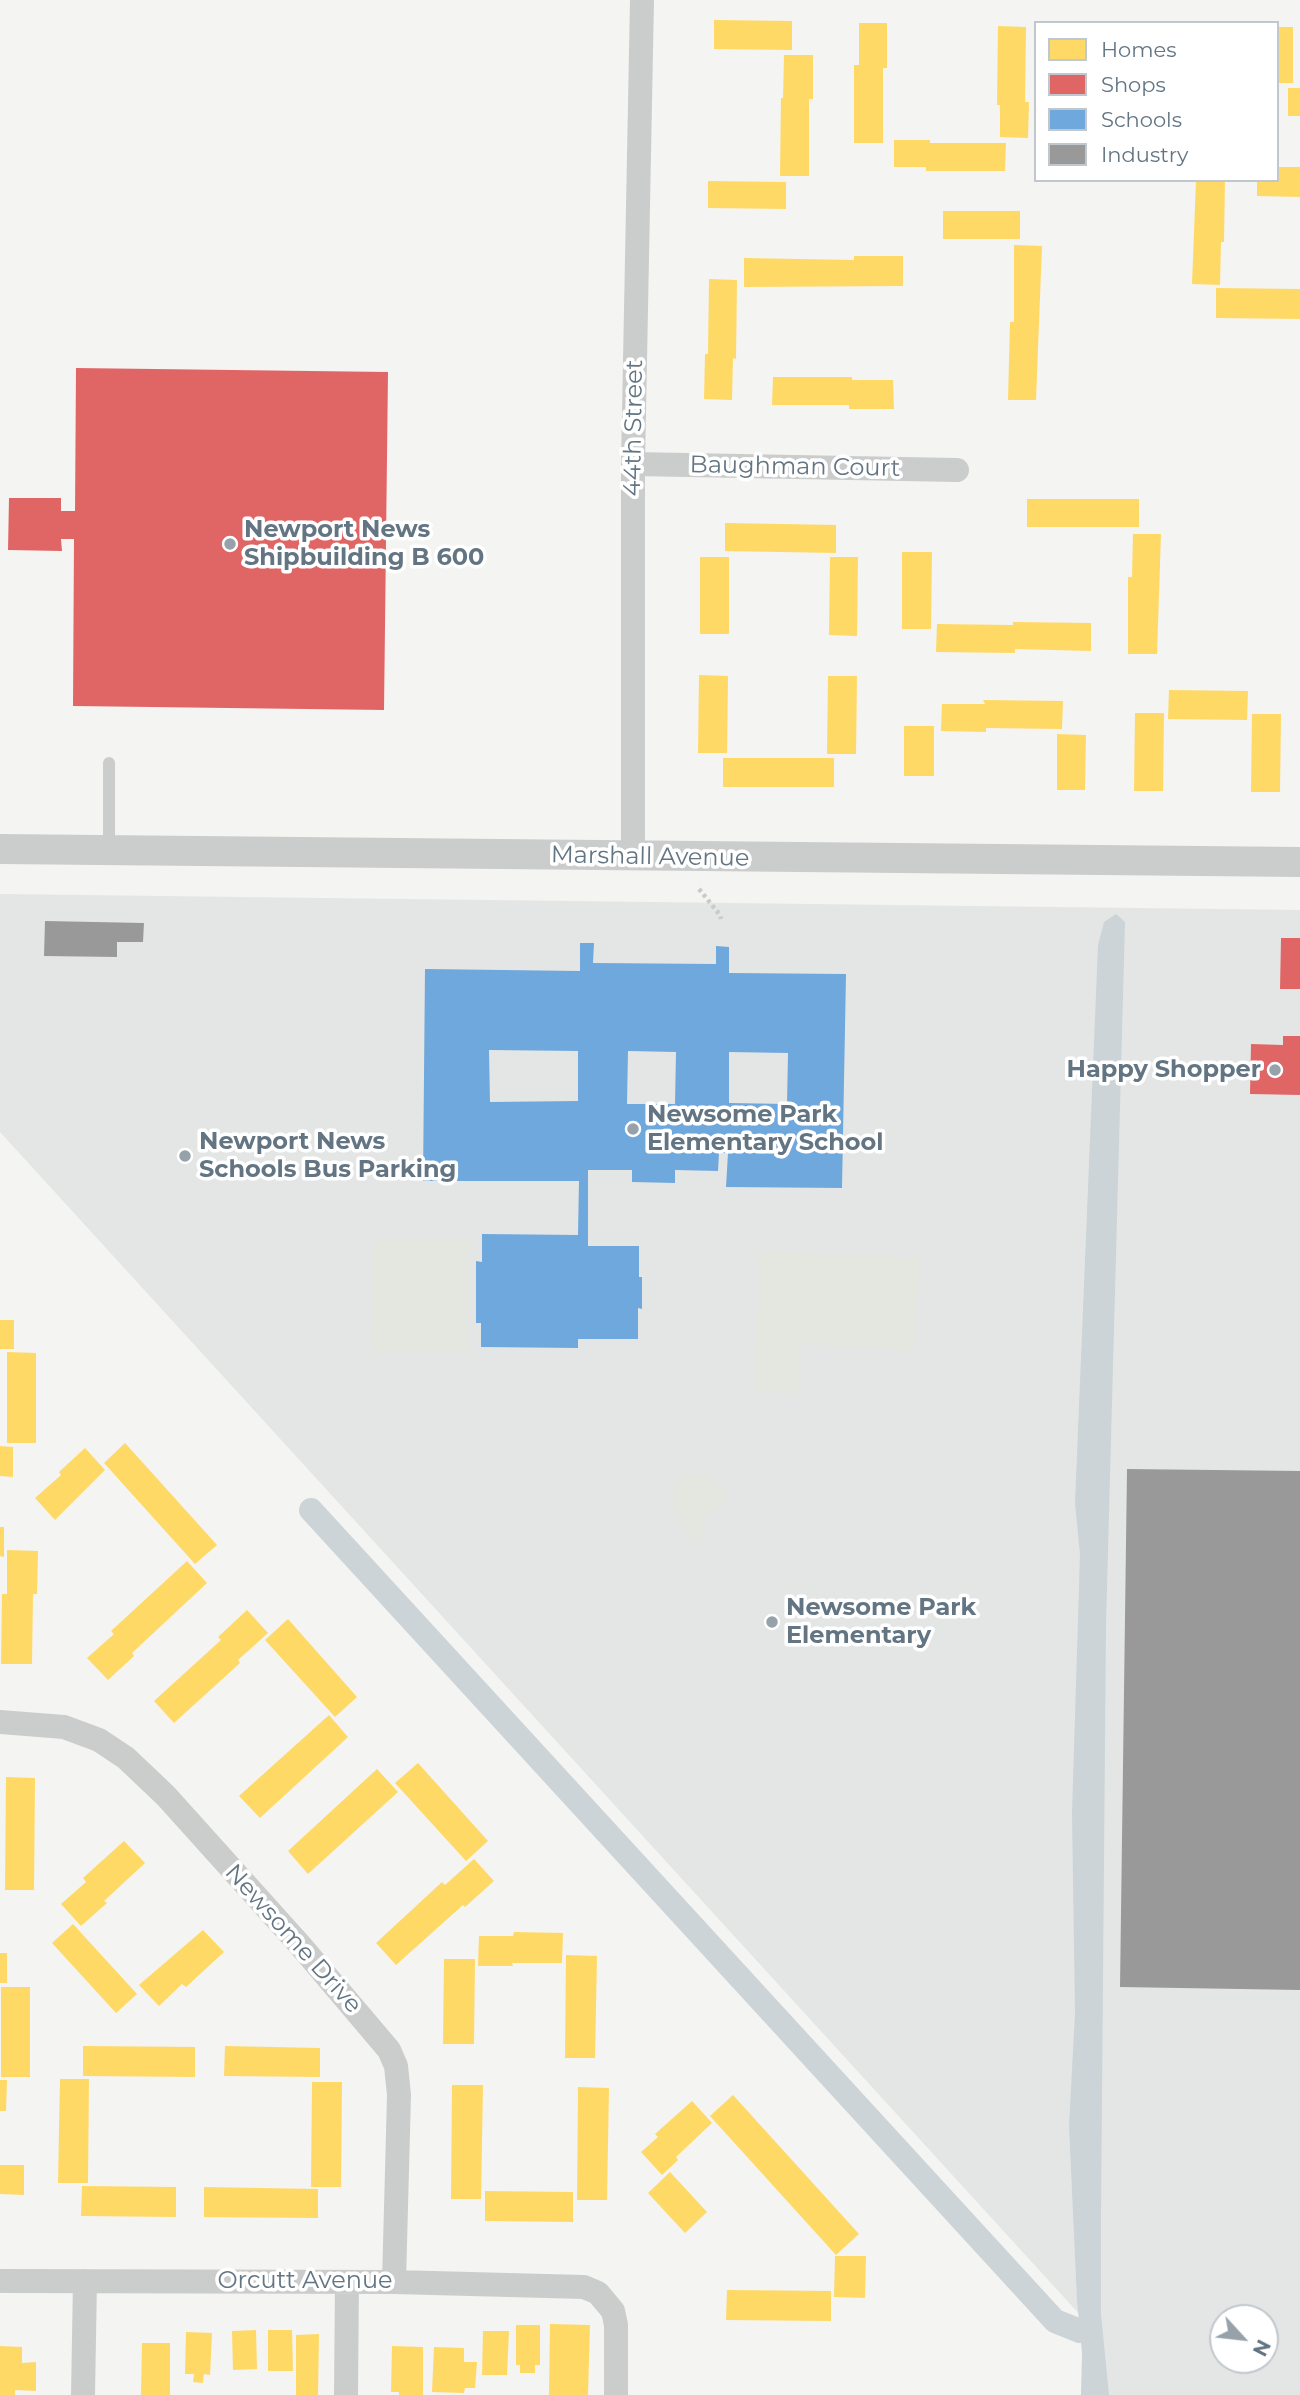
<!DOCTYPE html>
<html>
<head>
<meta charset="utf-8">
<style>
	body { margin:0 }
	#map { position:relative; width:1300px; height:2395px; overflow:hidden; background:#f4f4f2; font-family:Montserrat,sans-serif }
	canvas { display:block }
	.legend { position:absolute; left:1034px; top:21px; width:245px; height:161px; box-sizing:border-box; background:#fff; border:2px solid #c1c8cd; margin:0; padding:9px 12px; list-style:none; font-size:21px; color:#637583 }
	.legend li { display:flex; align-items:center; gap:14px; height:35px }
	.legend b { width:35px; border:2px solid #c1c8cd }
	.north { position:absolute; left:1209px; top:2304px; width:70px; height:70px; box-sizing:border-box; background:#fff; border:2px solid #c1c8cd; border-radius:50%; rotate:117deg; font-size:19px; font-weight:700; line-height:28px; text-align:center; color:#637583 }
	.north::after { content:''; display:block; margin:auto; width:24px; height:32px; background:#96a1aa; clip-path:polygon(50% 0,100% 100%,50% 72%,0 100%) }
</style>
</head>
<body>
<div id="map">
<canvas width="1300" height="2395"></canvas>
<ul class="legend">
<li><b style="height:19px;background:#ffd966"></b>Homes</li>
<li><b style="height:19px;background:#e06666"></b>Shops</li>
<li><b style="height:19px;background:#6fa8dc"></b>Schools</li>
<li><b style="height:19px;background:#999"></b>Industry</li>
</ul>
<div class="north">N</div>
</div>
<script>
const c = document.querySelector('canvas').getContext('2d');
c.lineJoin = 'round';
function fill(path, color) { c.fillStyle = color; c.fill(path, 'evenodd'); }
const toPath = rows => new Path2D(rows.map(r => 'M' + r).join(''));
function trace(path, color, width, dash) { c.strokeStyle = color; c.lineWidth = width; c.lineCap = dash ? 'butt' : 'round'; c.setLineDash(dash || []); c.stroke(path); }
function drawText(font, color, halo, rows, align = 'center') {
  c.font = font + ' Montserrat,sans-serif'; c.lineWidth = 7; c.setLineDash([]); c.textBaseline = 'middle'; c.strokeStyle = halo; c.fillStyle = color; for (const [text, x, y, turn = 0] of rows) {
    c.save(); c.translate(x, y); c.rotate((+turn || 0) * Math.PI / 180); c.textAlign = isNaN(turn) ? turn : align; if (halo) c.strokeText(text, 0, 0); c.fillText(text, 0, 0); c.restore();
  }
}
fill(toPath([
	[0,894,1300,910,1300,2395,1091,2395,1092,2328,0,1132],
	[1223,2318,1265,2318,1265,2360,1223,2360]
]), '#e4e6e5');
fill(toPath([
	[374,1239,469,1241,467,1352,372,1351],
	[760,1251,919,1259,914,1350,800,1344,799,1393,755,1392],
	[684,1473,696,1475,701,1479,703,1473,709,1474,707,1480,724,1486,727,1492,721,1509,706,1512,702,1530,697,1539,694,1540,687,1536,672,1502,675,1486]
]), '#e4e7e0');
fill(toPath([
	[1116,914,1125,922,1106,1625,1101,2213,1101,2314,1109,2395,1081,2395,1082,2353,1077,2300,1069,2126,1075,2013,1072,1813,1080,1554,1075,1503,1098,945,1104,922]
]), '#ccd4d7');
fill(toPath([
	[714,20,792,21,792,50,714,49],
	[859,23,887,23,887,68,883,68,883,143,854,143,854,65,859,65],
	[998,26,1026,27,1025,102,1029,102,1028,138,1000,137,1000,105,997,105],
	[1277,27,1293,27,1293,83,1277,83],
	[784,55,813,55,813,99,809,99,809,176,780,176,781,98,783,98],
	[1288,88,1300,88,1300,116,1288,116],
	[894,140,930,140,930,143,1006,143,1005,171,926,171,926,167,894,167],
	[1277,167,1300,167,1300,197,1257,196,1257,180,1277,180],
	[1196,180,1225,180,1224,242,1221,242,1220,285,1192,284],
	[708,181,786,182,786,209,708,208],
	[943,211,1020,211,1020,239,943,239],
	[1014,245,1042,246,1036,400,1008,400,1010,322,1014,322],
	[854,256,903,256,903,286,744,287,744,258,854,260],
	[709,279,737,280,736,359,733,358,732,400,704,399,705,354,708,354],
	[1216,288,1300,289,1300,319,1216,318],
	[773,377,852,377,852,380,893,380,894,409,849,409,849,405,772,405],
	[1027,499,1139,499,1139,527,1027,527],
	[725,523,836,525,836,553,725,551],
	[1133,534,1161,534,1157,654,1128,654,1128,577,1132,577],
	[902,552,932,552,931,629,902,629],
	[700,557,729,557,729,634,700,634],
	[830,557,858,557,857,636,829,635],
	[1013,622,1091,623,1091,651,1015,649,1015,653,936,652,937,624,1013,625],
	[699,675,728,676,727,753,698,753],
	[828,676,857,676,856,754,827,754],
	[1169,690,1248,691,1247,720,1168,719],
	[983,700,1063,701,1062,729,986,728,986,732,941,731,942,704,985,704],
	[1135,713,1164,713,1163,791,1134,791],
	[1252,714,1281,714,1280,792,1251,792],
	[904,726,934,726,934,776,904,776],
	[1057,734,1086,735,1085,790,1057,790],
	[723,758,834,758,834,787,723,787],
	[0,1320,14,1320,14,1349,0,1349],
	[7,1352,36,1353,36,1443,7,1443],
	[125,1443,217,1545,195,1564,104,1463],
	[0,1446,13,1447,13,1477,0,1476],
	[85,1448,105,1470,55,1520,35,1498,61,1475,59,1472],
	[0,1527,4,1527,4,1557,0,1556],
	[7,1550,38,1551,37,1594,33,1594,32,1664,1,1664,2,1594,7,1594],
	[187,1561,207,1583,132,1653,134,1656,108,1680,87,1658,114,1634,111,1631],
	[247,1610,268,1633,238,1660,240,1663,174,1723,154,1701,221,1640,218,1637],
	[288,1619,357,1697,335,1717,265,1640],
	[329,1715,348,1737,260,1818,239,1796],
	[418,1763,488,1841,466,1861,395,1783],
	[377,1769,398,1792,308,1874,288,1851],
	[6,1777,35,1778,34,1890,5,1890],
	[124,1841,145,1863,104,1901,107,1903,81,1926,61,1904,86,1882,83,1878],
	[474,1859,494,1881,465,1907,463,1905,396,1965,376,1943,442,1882,445,1885],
	[73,1924,137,1994,116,2013,52,1943],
	[203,1930,224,1952,186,1987,182,1984,159,2006,139,1985],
	[514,1932,563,1933,562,1963,512,1963,513,1966,478,1966,479,1936,513,1936],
	[0,1953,7,1953,7,1983,0,1983],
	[566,1955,597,1956,595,2058,565,2058],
	[444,1959,475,1959,474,2044,443,2044],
	[1,1987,30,1987,30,2077,1,2077],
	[83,2046,195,2047,195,2077,83,2076],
	[225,2046,320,2048,320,2077,224,2076],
	[60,2079,89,2079,88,2183,58,2183],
	[0,2080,7,2080,6,2111,0,2111],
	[312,2082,342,2082,341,2187,311,2187],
	[452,2085,483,2085,481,2199,451,2199],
	[578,2087,609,2088,607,2200,577,2200],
	[733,2095,859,2234,836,2255,710,2116],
	[692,2101,712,2123,676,2157,678,2160,662,2175,641,2152,658,2137,655,2134],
	[0,2165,24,2165,24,2195,0,2194],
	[670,2172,707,2212,685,2233,648,2193],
	[82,2186,176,2187,176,2217,81,2216],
	[204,2187,318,2189,318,2218,204,2217],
	[485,2191,573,2192,573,2222,485,2221],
	[835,2256,866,2256,865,2298,834,2297],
	[727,2290,831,2291,831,2321,726,2320],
	[550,2324,590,2325,588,2395,549,2395],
	[516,2325,540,2325,540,2365,535,2365,535,2373,520,2373,520,2365,516,2365],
	[256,2330,257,2369,233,2370,232,2331],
	[268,2330,292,2330,293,2371,268,2371],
	[483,2331,509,2331,507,2375,482,2375],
	[186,2332,212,2333,210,2375,204,2374,203,2383,193,2382,194,2374,185,2374],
	[319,2334,318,2395,296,2395,296,2335],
	[142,2343,170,2343,170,2395,141,2395],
	[0,2346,22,2347,22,2363,36,2362,36,2391,15,2390,15,2395,0,2395],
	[392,2346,423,2347,423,2395,399,2395,399,2392,391,2392],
	[434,2347,464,2348,464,2362,477,2362,475,2388,465,2388,464,2393,432,2392]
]), '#ffd966');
fill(toPath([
	[76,368,388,372,384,710,73,706,74,539,61,539,62,551,8,550,9,498,61,498,61,511,75,511],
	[1281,938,1300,938,1300,989,1280,989],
	[1283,1036,1300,1036,1300,1095,1250,1094,1251,1044,1283,1045]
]), '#e06666');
fill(toPath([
	[580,943,594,943,593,963,716,964,716,946,729,947,729,973,846,974,842,1188,726,1187,728,1153,719,1153,718,1171,675,1170,675,1183,632,1182,632,1170,588,1170,588,1246,639,1246,639,1277,642,1277,642,1309,638,1308,638,1339,578,1339,578,1348,481,1347,481,1323,476,1323,476,1261,482,1262,482,1234,578,1235,579,1181,423,1181,425,969,580,971],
	[489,1050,578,1051,578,1101,490,1102],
	[628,1051,676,1052,675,1104,627,1104],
	[729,1052,788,1053,787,1104,729,1103]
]), '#6fa8dc');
fill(toPath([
	[45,921,144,923,143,942,117,942,117,957,44,956],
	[1127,1469,1300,1471,1300,1990,1120,1987]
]), '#999');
trace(toPath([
	[311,1510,1055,2321,1080,2331]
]), '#ccd4d7', 24);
trace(toPath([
	[699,889,720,915,721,919]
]), '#cacaca', 4.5, [3.5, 3.5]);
trace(toPath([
	[109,850,109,763]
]), '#cbcdcd', 12);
trace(toPath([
	[633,464,957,470],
	[633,857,633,464,642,0],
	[0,1722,64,1727,99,1740,126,1758,166,1796,300,1945,389,2050,396,2066,399,2095,394,2282],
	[0,2281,394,2282,584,2287,598,2293,613,2311,616,2325,616,2395],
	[83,2395,85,2281],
	[346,2395,347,2282]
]), '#cbcdcd', 24);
trace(toPath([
	[0,849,1300,862]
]), '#cbcdcd', 30);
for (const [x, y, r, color] of [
	[230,544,7,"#96a1aa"],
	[1275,1070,7,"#96a1aa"],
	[633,1129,7,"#96a1aa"],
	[185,1156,7,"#96a1aa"],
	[772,1622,7,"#96a1aa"]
]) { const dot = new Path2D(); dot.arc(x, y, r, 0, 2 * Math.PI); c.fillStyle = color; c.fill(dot); trace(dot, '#fff', 2.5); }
drawText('24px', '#637583', '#fff', [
	["44th Street",634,428,-89],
	["Baughman Court",795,467,1],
	["Marshall Avenue",650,857,1],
	["Newsome Drive",293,1939,48],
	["Orcutt Avenue",305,2281]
]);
drawText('bold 24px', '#637583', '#fff', [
	["Newport News",244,530],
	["Shipbuilding B 600",244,558],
	["Happy Shopper",1261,1070,"right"],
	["Newsome Park",647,1115],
	["Elementary School",647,1143],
	["Newport News",199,1142],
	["Schools Bus Parking",199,1170],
	["Newsome Park",786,1608],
	["Elementary",786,1636]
], 'left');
</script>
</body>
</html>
